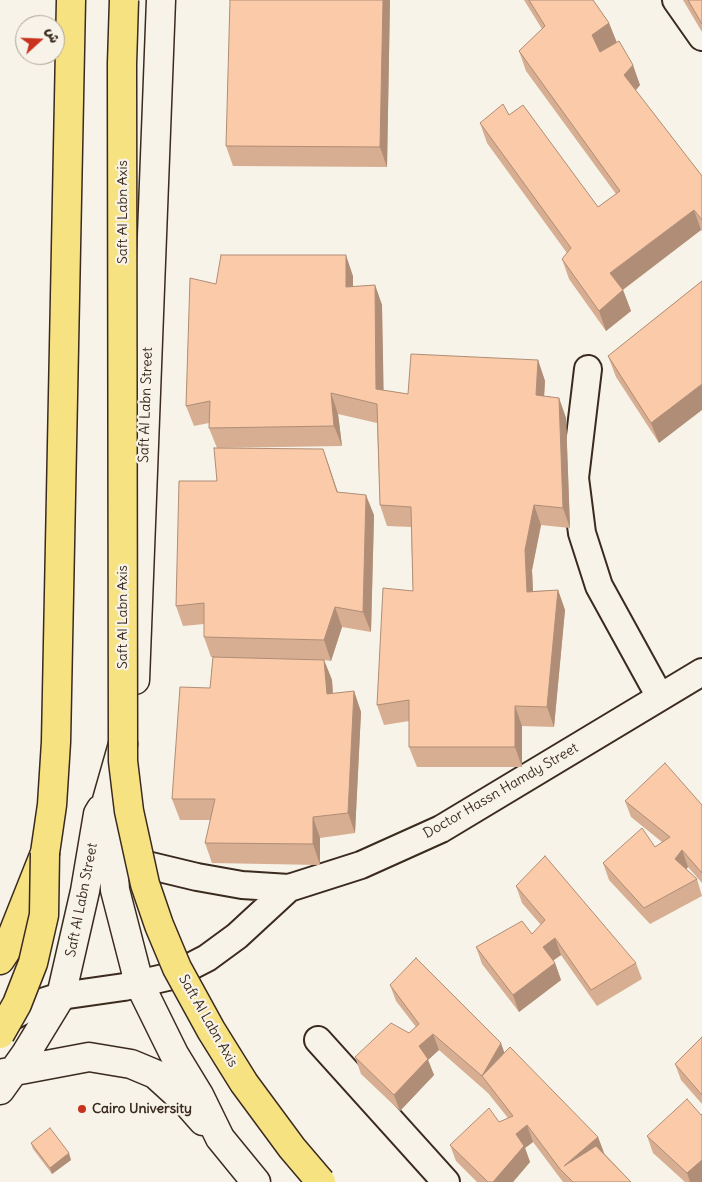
<!DOCTYPE html>
<html>
<head>
<meta charset="utf-8">
<style>
	body { margin:0 }
	#map { position:relative; width:702px; height:1182px; overflow:hidden; background:#f7f3e8; font-family:Delius,"Playpen Sans Arabic",sans-serif }
	canvas { display:block }
	.north { position:absolute; left:15px; top:15px; width:50px; height:50px; box-sizing:border-box; background:#f7f3e8; border:1px solid #aca397; border-radius:50%; rotate:70deg; font-size:14px; font-weight:700; line-height:20px; text-align:center; color:#3b2a1e }
	.north::after { content:''; display:block; margin:auto; width:18px; height:22px; background:#c8321e; clip-path:polygon(50% 0,100% 100%,50% 72%,0 100%) }
</style>
</head>
<body>
<div id="map">
<canvas width="702" height="1182"></canvas>
<div class="north">ش</div>
</div>
<script>
const c = document.querySelector('canvas').getContext('2d');
c.lineJoin = 'round';
const toPath = rows => new Path2D(rows.map(r => 'M' + r).join(''));
function trace(path, color, width, dash) { c.strokeStyle = color; c.lineWidth = width; c.lineCap = dash ? 'butt' : 'round'; c.setLineDash(dash || []); c.stroke(path); }
function fill(path, color) { c.fillStyle = color; c.fill(path, 'evenodd'); }
function drawText(font, color, halo, rows, align = 'center') {
  c.font = font + ' Delius,sans-serif'; c.lineWidth = 4.5; c.setLineDash([]); c.textBaseline = 'middle'; c.strokeStyle = halo; c.fillStyle = color; for (const [text, x, y, turn = 0] of rows) {
    c.save(); c.translate(x, y); c.rotate((+turn || 0) * Math.PI / 180); c.textAlign = isNaN(turn) ? turn : align; if (halo) c.strokeText(text, 0, 0); c.fillText(text, 0, 0); c.restore();
  }
}
const street = toPath([
	[676,0,702,37],
	[588,369,575,478,582,533,599,586,660,697],
	[122,859,197,877,242,885,289,888,361,865,441,829,702,672],
	[0,1023,36,1004,61,996,124,987,172,976,207,958,237,936,289,888],
	[318,1040,446,1182]
]);
const secondary = toPath([
	[135,680,161,0],
	[110,813,115,890,139,983,174,1054,199,1095,220,1138,256,1182],
	[4,1073,89,1057,131,1064,155,1074,188,1104,203,1121],
	[0,1090,25,1055,61,996,85,891,98,814,101,809,105,807,123,744]
]);
const primary = toPath([
	[0,960,6,951,45,853,52,805,56,742,71,0]
]);
trace(street, '#3b2a1e', 30);
trace(secondary, '#3b2a1e', 31);
trace(primary, '#3b2a1e', 31);
trace(street, '#f7f3e8', 26);
trace(secondary, '#f7f3e8', 28);
trace(primary, '#f7e281', 28);
const primaryBridge = toPath([
	[124,0,122,64,123,761,129,811,145,884,159,925,177,968,211,1030,244,1083,292,1148,321,1182],
	[0,1034,17,1004,33,963,44,915,45,853]
]);
trace(primaryBridge, '#3b2a1e', 31, []);
trace(primaryBridge, '#f7e281', 28);
fill(toPath([
	[390,0,387,167,233,166,226,146],
	[524,0,593,0,609,23,617,43,640,85,635,91,702,176,702,231,701,230,623,290,631,311,606,331,569,279,562,259,567,253,487,143,480,123,509,115,598,207,616,194,526,71,519,51,542,29],
	[683,0,702,0,702,32],
	[353,276,353,287,375,285,382,305,383,390,408,394,538,360,545,381,544,396,559,398,566,418,570,528,541,525,532,570,533,591,558,590,565,610,554,727,522,726,522,767,417,767,409,747,409,721,384,725,377,705,413,591,411,527,387,526,380,505,377,423,338,414,342,446,217,448,209,428,209,423,194,426,186,406,216,284],
	[702,281,659,443,616,377,608,356],
	[323,449,338,492,374,515,371,632,342,627,331,661,324,660,332,680,333,694,354,691,361,712,355,833,320,838,320,865,212,863,205,843,211,820,180,820,172,799,210,688,213,657,211,657,204,637,204,624,183,626,176,606,217,481],
	[625,801,702,805,702,883,688,867,686,869,697,879,702,896,650,924,609,880,603,863,655,847,662,842,631,817],
	[516,886,636,963,642,979,597,1006,561,955,553,961,555,963,561,980,519,1012,482,964,476,947,532,934,541,925,522,903],
	[390,985,505,1053,598,1137,604,1153,631,1182,563,1182,533,1142,525,1148,530,1162,513,1182,477,1182,456,1161,450,1145,508,1118,488,1093,439,1050,428,1060,434,1075,400,1111,361,1074,355,1057,409,1033,416,1027,396,1001],
	[702,1037,702,1104,681,1080,675,1064],
	[702,1114,702,1182,685,1182,653,1153,647,1136,701,1115],
	[31,1143,71,1160,52,1174,33,1149]
]), '#d7ae91');
fill(toPath([
	[383,0,390,0,387,167,380,147],
	[609,23,617,43,599,55,592,35],
	[633,65,640,85,631,96,624,75],
	[694,210,701,230,617,294,610,273],
	[346,255,353,276,353,307,346,287],
	[375,285,382,305,384,409,376,389],
	[623,290,631,311,606,331,599,311],
	[538,360,545,381,543,415,536,395],
	[702,384,702,410,659,443,651,423],
	[331,393,338,414,342,446,334,426],
	[559,398,566,418,570,528,563,508],
	[323,449,330,469,344,513,337,492],
	[366,495,374,515,371,632,363,612],
	[534,505,541,525,532,570,534,612,527,592,525,550],
	[558,590,565,610,554,727,547,707],
	[335,607,342,627,331,661,324,640],
	[324,660,332,680,334,715,327,694],
	[354,691,361,712,355,833,348,813],
	[515,706,522,726,522,767,515,747],
	[313,817,320,838,320,865,313,844],
	[682,850,688,867,681,875,675,859],
	[555,938,561,955,549,963,543,947],
	[555,963,561,980,519,1012,513,995],
	[433,1034,439,1050,428,1060,434,1075,400,1111,394,1095,419,1046],
	[501,1043,507,1060,482,1076],
	[527,1125,533,1142,525,1148,530,1162,513,1182,493,1182,516,1134],
	[598,1137,604,1153,564,1166],
	[69,1153,71,1160,52,1174,50,1168],
	[702,1160,702,1182,690,1182,687,1173]
]), '#af8d76');
const building = toPath([
	[230,0,383,0,380,147,226,146,230,0],
	[529,0,593,0,609,23,592,35,600,52,619,41,633,65,624,75,702,176,702,220,694,210,610,273,623,290,599,311,562,259,571,248,480,123,503,104,509,115,523,105,598,207,620,191,519,51,545,26,529,0],
	[688,0,702,0,702,24,688,0],
	[221,255,346,255,346,287,375,285,376,389,408,394,411,354,538,360,536,395,559,398,563,508,534,505,525,550,527,592,558,590,547,707,515,706,515,747,409,747,409,700,377,705,383,588,413,591,411,507,380,505,377,404,331,393,334,426,209,428,210,401,186,406,190,278,216,284,221,255],
	[702,281,702,384,651,423,608,356,702,281],
	[214,448,323,449,337,492,366,495,363,612,335,607,324,640,204,637,204,603,176,606,179,481,217,481,214,448],
	[213,657,324,660,327,694,354,691,348,813,313,817,313,844,205,843,215,799,172,799,180,687,210,688,213,657],
	[665,763,702,805,702,873,682,850,675,859,697,879,644,908,603,863,642,828,655,847,670,837,625,801,665,763],
	[545,856,636,963,591,990,555,938,543,947,555,963,513,995,476,947,522,921,532,934,545,920,516,886,545,856],
	[416,958,501,1043,482,1076,510,1047,598,1137,564,1166,596,1146,631,1182,573,1182,560,1169,527,1125,516,1134,524,1146,493,1182,488,1182,450,1145,489,1108,499,1122,513,1116,482,1076,433,1034,419,1046,428,1059,394,1095,355,1057,391,1023,409,1033,419,1024,390,985,416,958],
	[702,1037,702,1095,675,1064,702,1037],
	[687,1099,701,1115,702,1114,702,1160,687,1173,647,1136,687,1099],
	[50,1128,69,1153,50,1168,31,1143,50,1128]
]);
fill(building, '#facaa9');
trace(building, '#af8d76', 1);
for (const [x, y, r, color] of [
	[82,1109,5,"#c8321e"]
]) { const dot = new Path2D(); dot.arc(x, y, r, 0, 2 * Math.PI); c.fillStyle = color; c.fill(dot); trace(dot, '#f7f3e8', 2); }
drawText('14px', '#3b2a1e', '#f7f3e8', [
	["Saft Al Labn Axis",123,212,-90],
	["Saft Al Labn Street",146,405,-88],
	["Saft Al Labn Axis",123,617,-90],
	["Doctor Hassn Hamdy Street",501,791,-30],
	["Saft Al Labn Street",82,900,-79],
	["Saft Al Labn Axis",208,1021,60]
]);
drawText('bold 14px', '#3b2a1e', '#f7f3e8', [
	["Cairo University",92,1109]
], 'left');
</script>
</body>
</html>
